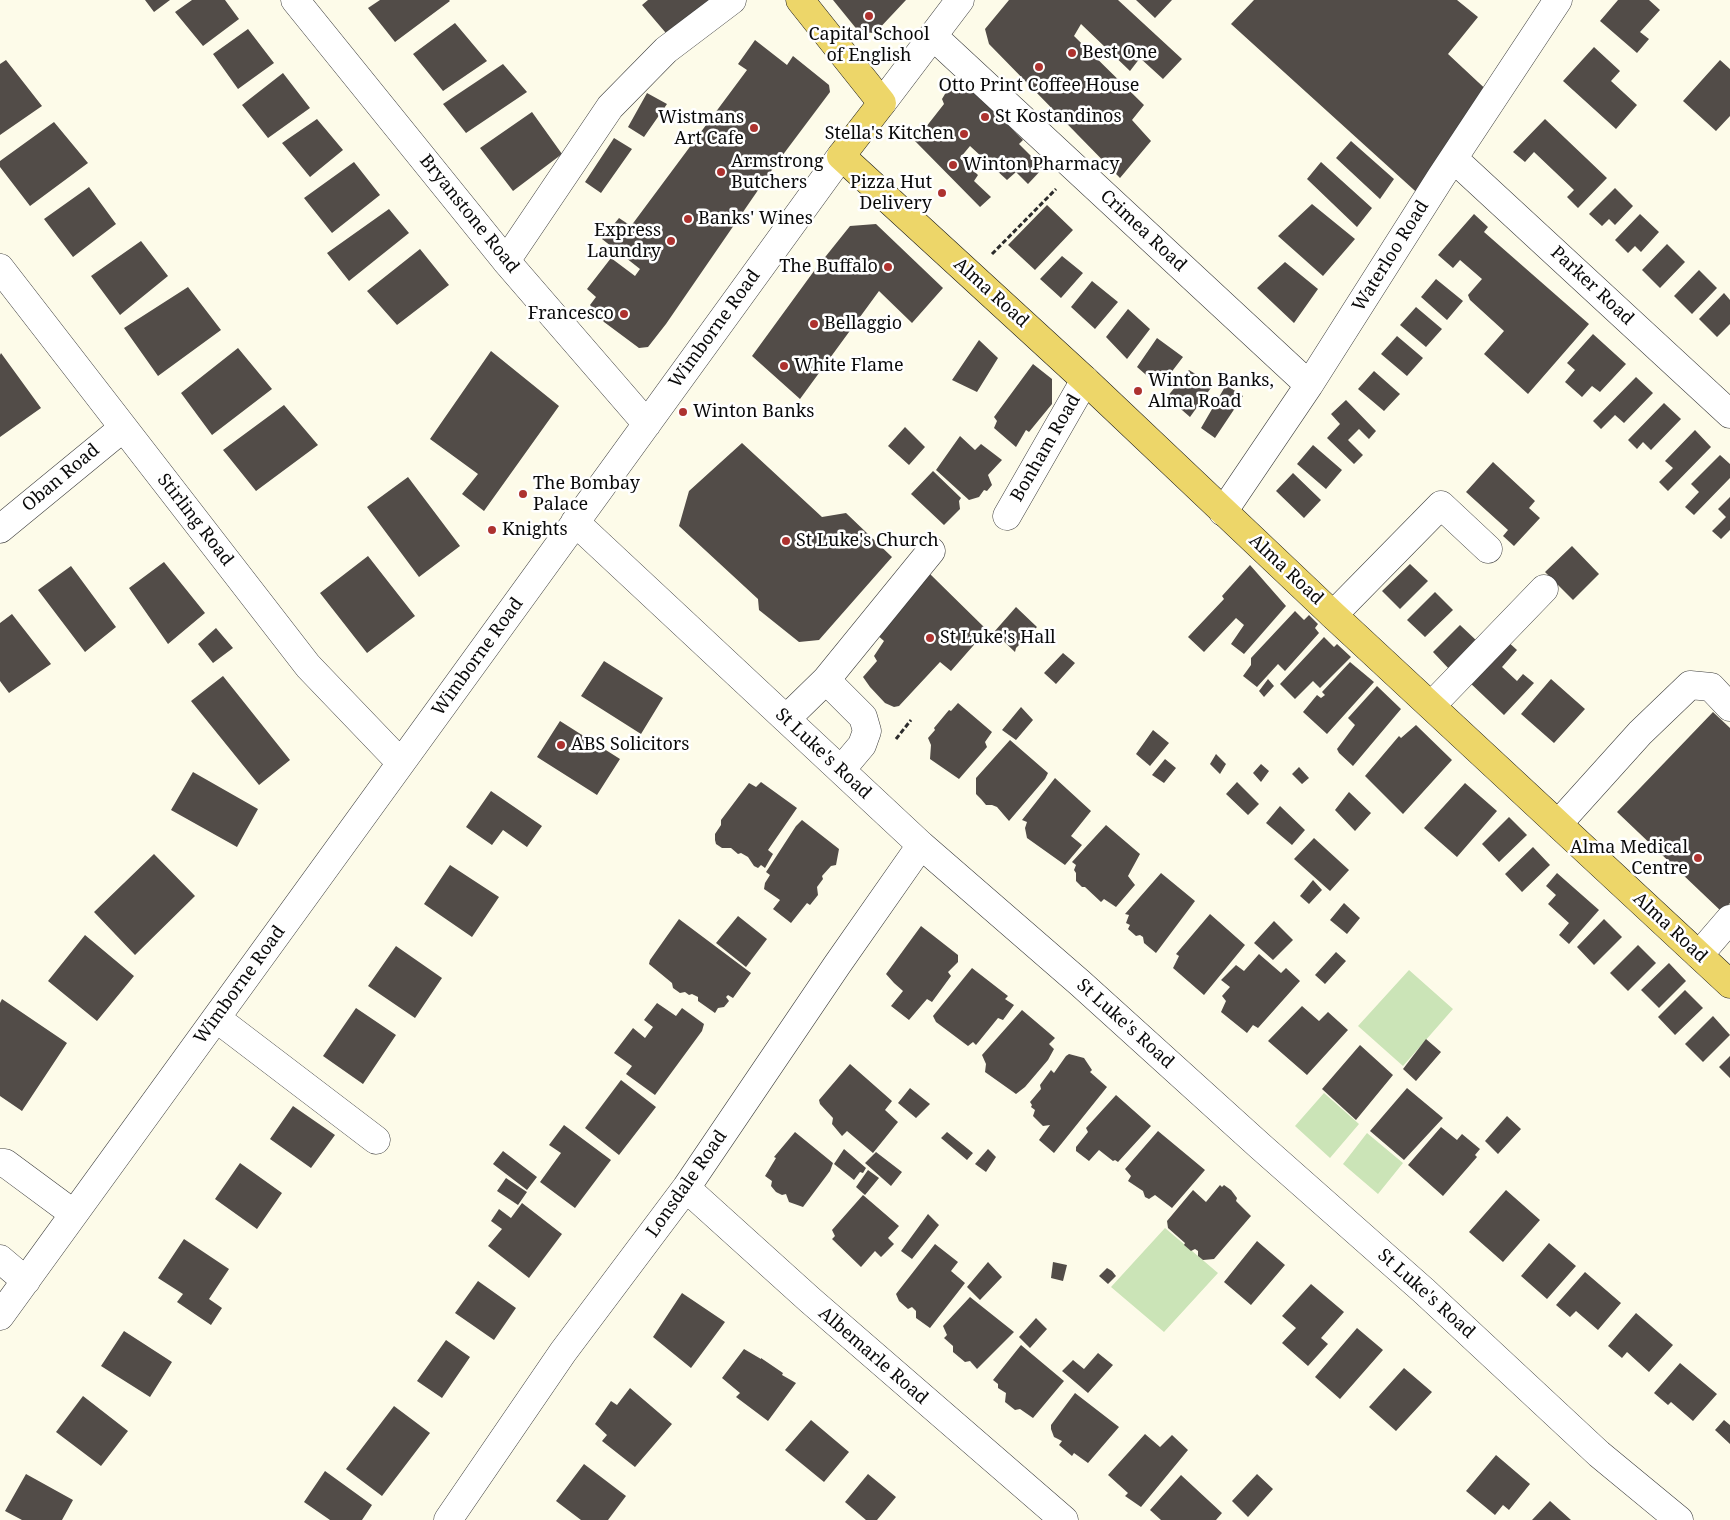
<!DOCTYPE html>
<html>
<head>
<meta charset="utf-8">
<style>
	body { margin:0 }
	canvas { display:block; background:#fdfbe9 }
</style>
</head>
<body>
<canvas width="1730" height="1520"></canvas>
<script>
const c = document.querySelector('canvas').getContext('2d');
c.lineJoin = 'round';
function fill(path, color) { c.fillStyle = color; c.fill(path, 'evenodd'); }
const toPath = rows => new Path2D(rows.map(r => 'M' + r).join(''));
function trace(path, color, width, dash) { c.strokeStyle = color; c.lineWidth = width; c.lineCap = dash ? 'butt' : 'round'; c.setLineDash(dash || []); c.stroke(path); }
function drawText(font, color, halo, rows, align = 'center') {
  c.font = font + ' "Noto Serif",serif'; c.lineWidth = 5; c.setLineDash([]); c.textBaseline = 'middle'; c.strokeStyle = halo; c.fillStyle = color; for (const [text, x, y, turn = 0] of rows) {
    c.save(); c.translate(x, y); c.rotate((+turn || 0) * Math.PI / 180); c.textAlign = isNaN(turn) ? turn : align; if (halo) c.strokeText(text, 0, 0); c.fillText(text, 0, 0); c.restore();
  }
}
fill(toPath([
	[1409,970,1453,1009,1403,1066,1358,1026],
	[1324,1093,1359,1124,1330,1158,1295,1126],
	[1367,1133,1403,1163,1378,1194,1343,1164],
	[1165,1228,1218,1273,1164,1332,1111,1287]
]), '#cbe4b7');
fill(toPath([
	[145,0,170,0,154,12],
	[192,0,225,0,239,19,203,46,175,12],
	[380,0,449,0,450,1,395,42,368,8],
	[648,0,713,0,671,39,642,5],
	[833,0,906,0,875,33,859,32],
	[1009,0,1118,0,1182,59,1163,79,1140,58,1130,71,1081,24,1074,36,1144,105,1132,120,1151,141,1120,178,989,44,985,29],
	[1136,0,1172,0,1155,18],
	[1254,0,1457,0,1478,17,1448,54,1493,96,1424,199,1231,24],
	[1618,0,1649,0,1660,10,1640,32,1649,39,1637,53,1600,21],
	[455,23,487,61,443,91,413,54],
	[248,29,274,63,238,89,213,54],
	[755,40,787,65,793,56,829,85,830,92,776,164,666,324,648,347,639,348,604,322,590,305,596,297,587,289,611,258,635,276,640,269,602,239,619,218,631,226,747,70,738,64],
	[1594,47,1620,71,1611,81,1637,105,1616,129,1563,81],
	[6,60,42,106,0,135,0,64],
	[1720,60,1730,69,1730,116,1716,131,1683,101],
	[503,64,527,92,466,133,443,104],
	[283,73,310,108,268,138,242,105],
	[960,77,962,78,1023,140,1019,144,1043,168,1028,184,1016,172,1007,180,970,146,960,158,978,175,974,181,991,197,980,207,915,141,944,104,942,99,945,94,957,78],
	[647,93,667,104,644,137,628,127],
	[532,112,562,154,513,191,480,148],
	[317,119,343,150,310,177,282,143],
	[1545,119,1607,178,1578,208,1567,197,1574,190,1534,152,1525,162,1513,152],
	[54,122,88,163,30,206,0,167,0,161],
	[614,138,632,149,601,193,585,182],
	[1351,141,1394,179,1380,199,1336,158],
	[354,162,380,195,332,233,304,198],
	[1321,162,1372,208,1357,227,1307,179],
	[89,187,116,224,73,257,44,219],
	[1615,188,1633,206,1615,225,1609,219,1602,226,1589,214],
	[1312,204,1355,239,1323,276,1278,236],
	[1047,205,1073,230,1035,270,1008,245],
	[389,209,409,233,349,281,327,253],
	[1474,214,1488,227,1484,232,1589,324,1528,394,1484,354,1504,331,1470,300,1468,295,1482,279,1460,260,1453,268,1438,255],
	[1640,214,1659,232,1641,252,1635,246,1628,253,1615,240],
	[876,224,943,288,912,323,879,291,800,399,752,356,814,271,850,226],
	[141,241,168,276,120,315,91,276],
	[1667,244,1685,262,1660,288,1642,270],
	[420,249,449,285,397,325,367,291],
	[1062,256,1083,273,1061,298,1040,279],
	[1285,262,1318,289,1294,323,1257,288],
	[1699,270,1717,288,1692,314,1674,296],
	[1436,279,1463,301,1447,320,1421,297],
	[1092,281,1118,302,1095,329,1071,307],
	[188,287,221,330,158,376,124,328],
	[1724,293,1730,300,1730,324,1717,337,1699,319],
	[1416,307,1442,329,1426,347,1400,325],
	[1128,309,1150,329,1127,359,1106,337],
	[1593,334,1626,364,1600,392,1592,386,1582,397,1565,382,1575,370,1567,363],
	[1397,336,1423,358,1407,376,1381,354],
	[1157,338,1183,357,1160,387,1137,367],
	[979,340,998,358,977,392,952,380],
	[238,348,272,389,212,435,181,393],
	[491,351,559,406,484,511,462,494,478,474,430,439],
	[1,353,41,408,0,437,0,355],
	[1033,364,1052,379,1052,404,1029,432,1026,430,1016,447,994,428,997,421,994,417],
	[1189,370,1213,385,1190,417,1167,397],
	[1374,371,1400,394,1384,411,1358,389],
	[1636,377,1653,393,1624,423,1615,415,1601,429,1593,421],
	[1226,385,1243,396,1215,438,1201,428],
	[1346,400,1376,431,1369,439,1359,429,1348,440,1363,455,1354,464,1327,438,1340,424,1331,414],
	[1664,403,1681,419,1651,450,1643,442,1637,449,1628,440],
	[284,405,318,445,256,491,223,450],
	[905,427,925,447,909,465,888,446],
	[1695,430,1711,447,1668,491,1659,482,1673,468,1665,461],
	[960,436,975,450,981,444,1002,460,988,475,992,485,987,491,984,490,979,497,969,500,936,470],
	[742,443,822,517,846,513,892,557,819,640,799,642,759,610,758,599,679,526,689,491],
	[1313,445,1342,470,1326,489,1297,464],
	[1720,455,1730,464,1730,478,1694,515,1685,507,1699,492,1691,484],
	[1493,462,1535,501,1529,508,1540,518,1514,546,1503,536,1508,530,1466,492],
	[933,471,961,498,959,501,960,509,944,525,911,494],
	[1293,473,1321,500,1304,518,1276,491],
	[408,477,460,546,419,577,367,507],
	[1730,497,1730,530,1721,539,1712,531,1726,517,1718,509],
	[1572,546,1599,574,1573,600,1545,572],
	[368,556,415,616,367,653,320,593],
	[164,562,205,613,168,644,129,588],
	[1410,564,1428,581,1400,609,1382,591],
	[1250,565,1286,606,1244,654,1231,644,1244,625,1236,618,1204,652,1188,637,1224,599,1222,596],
	[71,566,116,627,85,652,38,590],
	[930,574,987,630,951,671,940,662,899,706,894,707,885,703,870,687,863,677,877,661,874,656,884,641,876,634],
	[1435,592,1453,610,1425,637,1407,620],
	[1016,607,1037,627,1016,648,1015,652,994,632],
	[1295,611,1304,620,1309,615,1318,624,1315,628,1319,633,1285,671,1278,664,1257,687,1243,676,1251,665,1251,658],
	[12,614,51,664,9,693,0,681,0,623],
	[1460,625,1478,642,1450,670,1433,652],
	[216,628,233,648,213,663,198,644],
	[1324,637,1334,647,1337,644,1351,657,1320,688,1313,681,1295,699,1280,684],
	[1506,640,1517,650,1502,667,1517,681,1523,674,1534,683,1504,715,1468,681],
	[1063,653,1075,663,1056,684,1044,673],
	[604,661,663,698,641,734,581,696],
	[1350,662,1374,682,1327,734,1303,712,1317,695,1321,698,1325,695,1322,692],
	[223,676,290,760,259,785,191,701],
	[1268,679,1274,686,1264,697,1259,691],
	[1551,679,1585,709,1554,743,1521,714],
	[1377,686,1401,709,1353,766,1339,753,1337,749,1355,725,1348,718],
	[958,703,992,732,985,742,987,747,959,779,930,759,931,745,928,738,935,730,934,728,949,710,951,711],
	[1021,707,1033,720,1016,740,1002,730],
	[1713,712,1730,728,1730,903,1722,912,1617,812],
	[560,721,620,759,597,795,537,757],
	[1416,725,1452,760,1403,814,1365,776,1399,736,1401,738],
	[1153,730,1169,743,1150,766,1136,754],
	[1010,740,1048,773,1045,779,1009,821,997,807,992,805,986,805,981,799,976,794,976,778],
	[1216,754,1226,764,1220,774,1210,764],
	[1165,759,1176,768,1164,783,1152,775],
	[1261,764,1269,771,1261,782,1253,773],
	[1299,767,1309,778,1302,784,1292,774],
	[193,772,258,809,237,847,171,810],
	[1055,778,1091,811,1071,836,1082,845,1065,865,1027,838,1025,828,1027,822,1022,820],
	[761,782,797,808,768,850,773,854,765,868,761,865,758,868,754,866,748,857,741,853,738,854,731,848,722,848,716,844,715,840,715,834,721,825,721,820,749,783,756,787],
	[1237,782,1259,804,1248,815,1226,794],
	[1465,783,1497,811,1457,857,1424,828],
	[491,791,542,826,527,847,503,830,492,845,466,827],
	[1349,792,1371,813,1355,831,1335,810],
	[1280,806,1305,830,1292,845,1266,823],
	[1509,817,1527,835,1499,862,1482,844],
	[802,820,839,849,836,865,831,866,822,876,823,879,817,887,818,895,810,905,807,903,791,923,773,909,780,900,764,889,765,883,770,875,766,872,770,866,796,826],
	[1106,825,1140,854,1128,876,1135,885,1116,907,1104,899,1101,902,1085,887,1082,887,1076,881,1076,873,1074,870,1076,865,1072,862],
	[1314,838,1349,870,1330,891,1294,859],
	[1533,847,1550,865,1522,892,1505,874],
	[154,854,195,896,135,955,94,912],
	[450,865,499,897,472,937,424,904],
	[1161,873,1195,901,1156,953,1144,943,1143,937,1140,935,1136,936,1128,929,1130,925,1126,923,1129,915,1125,914],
	[1557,873,1599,910,1569,944,1559,935,1569,923,1548,904,1556,895,1546,886],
	[1313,880,1322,890,1309,904,1300,896],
	[1344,903,1360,918,1347,934,1330,920],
	[1210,914,1245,945,1204,995,1173,968,1179,956,1176,954],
	[738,916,767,939,746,967,716,943],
	[679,919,751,973,733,998,728,995,726,997,729,1001,724,1007,718,1008,715,1013,698,1001,698,997,692,994,689,995,685,992,680,993,673,988,672,983,649,964,650,960],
	[1604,919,1622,937,1594,965,1577,947],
	[1274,921,1293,940,1273,960,1254,943],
	[921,926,958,955,958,962,948,972,951,976,932,1002,927,999,909,1020,891,1006,903,991,894,983,886,974],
	[85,935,134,976,97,1021,48,981],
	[1638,945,1656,963,1628,991,1610,973],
	[396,946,442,978,415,1018,368,986],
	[1336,952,1346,961,1325,984,1315,975],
	[1259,954,1281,973,1286,968,1300,981,1258,1028,1253,1025,1247,1033,1221,1012,1226,1001,1222,996,1230,987,1221,980,1236,965,1244,971],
	[1669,963,1686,981,1659,1008,1641,990],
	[972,968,1008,996,1005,999,1014,1005,1003,1020,998,1018,976,1045,973,1042,968,1046,936,1022,933,1016],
	[1685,990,1703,1008,1675,1035,1658,1017],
	[2,999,67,1043,22,1111,0,1096,0,1003],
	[657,1003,676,1016,682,1008,704,1024,702,1031,655,1095,626,1074,632,1066,614,1053,633,1028,645,1038,653,1027,644,1020],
	[1302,1006,1319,1021,1328,1012,1348,1030,1307,1075,1268,1041],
	[356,1008,396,1035,363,1084,323,1056],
	[1022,1010,1055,1038,1049,1044,1054,1049,1048,1060,1025,1087,1016,1094,985,1072,986,1064,982,1055],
	[1713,1016,1730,1035,1703,1062,1685,1044],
	[1426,1039,1441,1052,1416,1081,1403,1069],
	[1360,1045,1393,1075,1356,1120,1322,1089],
	[1069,1054,1084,1058,1092,1070,1090,1072,1107,1087,1054,1153,1039,1140,1050,1125,1043,1126,1033,1116,1035,1110,1031,1107,1032,1105,1030,1102,1041,1089,1040,1085,1051,1070,1054,1073,1066,1056],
	[1730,1056,1730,1078,1719,1067],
	[850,1064,892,1101,885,1110,898,1122,873,1153,847,1131,842,1136,832,1124,833,1118,820,1104,819,1100],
	[621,1080,656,1107,619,1155,585,1128],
	[910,1088,930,1104,916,1118,898,1103],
	[1407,1088,1443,1118,1404,1160,1370,1131],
	[1116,1095,1151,1126,1118,1162,1115,1160,1113,1161,1099,1150,1089,1161,1076,1151,1076,1147,1088,1132,1086,1128],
	[293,1106,335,1135,311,1168,270,1139],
	[1507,1116,1521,1129,1498,1154,1485,1141],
	[564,1125,611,1160,575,1208,540,1182,561,1153,549,1145],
	[1441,1127,1457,1140,1462,1134,1480,1149,1475,1155,1477,1157,1443,1196,1408,1165],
	[1158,1131,1205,1170,1172,1208,1155,1195,1149,1199,1145,1197,1143,1191,1128,1181,1131,1176,1125,1169],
	[795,1132,833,1163,830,1171,803,1207,789,1202,786,1194,782,1195,776,1192,771,1186,772,1181,765,1176,776,1158,774,1157],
	[947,1132,973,1153,967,1160,941,1138],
	[844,1149,866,1168,863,1173,860,1172,854,1180,834,1164],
	[988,1149,996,1157,986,1172,975,1164],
	[503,1151,537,1177,527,1190,493,1164],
	[876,1152,902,1172,891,1186,865,1163],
	[240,1163,282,1193,257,1229,215,1199],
	[868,1170,879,1178,865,1195,856,1187],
	[506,1178,527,1192,518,1205,497,1191],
	[1220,1185,1222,1187,1224,1185,1231,1190,1237,1198,1236,1201,1251,1216,1214,1259,1203,1260,1198,1256,1198,1251,1195,1249,1191,1251,1184,1245,1185,1243,1168,1228,1167,1221,1193,1190,1206,1202],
	[1506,1190,1540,1220,1503,1262,1469,1232],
	[863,1195,899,1226,888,1238,894,1244,881,1257,875,1251,861,1267,832,1239,835,1236,832,1230],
	[522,1203,562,1234,529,1278,488,1246,502,1229,491,1221,499,1209,511,1218],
	[928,1214,939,1225,912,1259,901,1251],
	[184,1239,229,1269,209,1299,222,1308,211,1325,177,1302,183,1294,158,1278],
	[1257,1241,1285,1265,1251,1305,1224,1282],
	[1549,1243,1576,1266,1547,1299,1521,1276],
	[935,1244,958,1262,951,1271,965,1283,930,1328,916,1318,916,1311,912,1307,908,1309,899,1301,896,1294],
	[988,1262,1002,1277,980,1300,967,1287],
	[1053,1262,1067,1265,1063,1281,1051,1278],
	[1107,1268,1112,1271,1116,1276,1108,1284,1099,1276],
	[1585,1272,1621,1303,1598,1330,1576,1311,1570,1317,1556,1305],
	[478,1281,516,1308,494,1340,455,1313],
	[1311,1284,1344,1312,1321,1338,1328,1344,1308,1366,1282,1343,1296,1328,1282,1316],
	[682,1293,725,1322,691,1368,653,1337],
	[970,1297,1014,1332,977,1369,970,1361,965,1362,953,1352,953,1346,944,1338,947,1335,943,1326],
	[1636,1313,1673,1345,1649,1372,1627,1352,1622,1358,1608,1346],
	[1036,1318,1047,1329,1030,1348,1019,1337],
	[1357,1328,1383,1350,1340,1399,1315,1377],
	[124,1331,172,1362,150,1397,101,1366],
	[446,1340,470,1357,442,1398,417,1381],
	[1021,1345,1064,1381,1033,1418,1020,1409,1015,1410,1005,1402,1006,1393,998,1388,998,1384,993,1380],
	[744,1349,761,1359,761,1358,783,1373,782,1375,796,1383,768,1421,736,1397,740,1393,722,1378],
	[1098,1353,1113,1365,1088,1393,1062,1371,1073,1360,1084,1369],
	[1680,1363,1717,1394,1693,1421,1671,1402,1668,1405,1654,1393],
	[1404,1368,1432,1392,1396,1431,1369,1407],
	[630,1388,672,1424,635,1467,602,1441,607,1435,595,1424,611,1401,617,1405],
	[1075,1393,1119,1427,1088,1463,1074,1453,1072,1456,1059,1445,1062,1441,1054,1437,1051,1429,1051,1425],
	[83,1396,128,1431,101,1466,56,1432],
	[394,1406,430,1433,382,1496,346,1469],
	[811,1420,849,1452,824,1482,785,1450],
	[1724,1420,1730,1425,1730,1444,1715,1430],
	[1145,1434,1160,1447,1172,1435,1188,1450,1141,1507,1125,1496,1128,1493,1108,1475],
	[1496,1455,1530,1484,1509,1510,1503,1505,1495,1515,1466,1491],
	[584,1464,626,1496,608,1520,581,1520,556,1501],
	[325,1471,372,1505,362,1520,330,1520,304,1502],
	[26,1474,73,1500,62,1520,22,1520,5,1511],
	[868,1474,896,1497,877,1520,866,1520,845,1502],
	[1257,1474,1273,1489,1248,1517,1232,1501],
	[1181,1475,1222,1513,1216,1520,1161,1520,1150,1510],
	[1550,1501,1571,1520,1532,1520]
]), '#524c48');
const minor = toPath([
	[295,0,506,261,647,424],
	[933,36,1309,385],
	[882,103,960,0],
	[1454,159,1730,414],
	[506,261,610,107,666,50,732,0],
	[0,268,308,666,401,763],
	[1223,512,1309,385,1441,177,1558,0],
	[1007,516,1085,380],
	[575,522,921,845,1080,983,1260,1146,1424,1291,1599,1454,1679,1520],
	[0,529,123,428],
	[1333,615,1441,505,1488,549],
	[826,680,863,717,867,731,862,745,841,770],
	[1432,705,1544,589],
	[786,719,826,680,931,551],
	[1558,824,1640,733,1690,685,1711,687,1730,707],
	[1699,955,1730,919],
	[216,1018,376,1140],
	[0,1163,5,1163,74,1214],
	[686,1188,810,1300,1064,1520],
	[0,1259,26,1281],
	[0,1316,841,156],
	[448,1520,563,1352,686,1188,837,965,921,845]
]);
const major = toPath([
	[800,0,882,103,841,156,1085,380,1333,615,1730,984]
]);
trace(minor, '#3d3d3d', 29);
trace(major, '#1b1b1b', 29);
trace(toPath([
	[992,254,1056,189],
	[896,739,911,720]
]), '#2c2c2c', 3, [5, 2.5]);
trace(minor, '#fff', 28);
trace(major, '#edd669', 28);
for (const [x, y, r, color] of [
	[869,16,5,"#ad322f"],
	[1072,53,5,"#ad322f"],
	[1039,67,5,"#ad322f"],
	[985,117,5,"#ad322f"],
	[754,128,5,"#ad322f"],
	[964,134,5,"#ad322f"],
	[953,165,5,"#ad322f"],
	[721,172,5,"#ad322f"],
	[942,193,5,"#ad322f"],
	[688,219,5,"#ad322f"],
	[671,241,5,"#ad322f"],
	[888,267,5,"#ad322f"],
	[624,314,5,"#ad322f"],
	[814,324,5,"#ad322f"],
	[784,366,5,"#ad322f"],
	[1138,391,5,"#ad322f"],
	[683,412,5,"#ad322f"],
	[523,494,5,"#ad322f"],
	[492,530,5,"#ad322f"],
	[786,541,5,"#ad322f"],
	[930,638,5,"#ad322f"],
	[561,745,5,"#ad322f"],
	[1698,858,5,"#ad322f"]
]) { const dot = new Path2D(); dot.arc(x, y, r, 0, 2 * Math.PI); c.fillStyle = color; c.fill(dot); trace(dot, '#fff', 2); }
drawText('18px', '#0a0a0a', '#fff', [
	["Capital School",869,35,"center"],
	["of English",869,56,"center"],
	["Best One",1082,53],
	["Otto Print Coffee House",1039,86,"center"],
	["St Kostandinos",995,117],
	["Wistmans",744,118,"right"],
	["Art Cafe",744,139,"right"],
	["Stella's Kitchen",954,134,"right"],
	["Armstrong",731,162],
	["Butchers",731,183],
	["Winton Pharmacy",963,165],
	["Pizza Hut",932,183,"right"],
	["Delivery",932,204,"right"],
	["Banks' Wines",698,219],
	["Express",661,231,"right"],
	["Laundry",661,252,"right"],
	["The Buffalo",878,267,"right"],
	["Francesco",614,314,"right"],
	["Bellaggio",824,324],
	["White Flame",794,366],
	["Winton Banks,",1148,381],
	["Alma Road",1148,402],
	["Winton Banks",693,412],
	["The Bombay",533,484],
	["Palace",533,505],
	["Knights",502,530],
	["St Luke's Church",796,541],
	["St Luke's Hall",940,638],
	["ABS Solicitors",571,745],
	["Alma Medical",1688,848,"right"],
	["Centre",1688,869,"right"]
], 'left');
drawText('18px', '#0a0a0a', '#fff', [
	["Bryanstone Road",469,214,51],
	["Crimea Road",1143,231,43],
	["Waterloo Road",1391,256,-58],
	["Parker Road",1592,286,43],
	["Alma Road",991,293,42],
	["Wimborne Road",715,329,-54],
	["Bonham Road",1046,448,-60],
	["Oban Road",61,478,-40],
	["Stirling Road",195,520,52],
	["Alma Road",1286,570,43],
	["Wimborne Road",478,657,-54],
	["St Luke's Road",823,754,43],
	["Alma Road",1670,928,43],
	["Wimborne Road",240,985,-54],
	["St Luke's Road",1125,1024,42],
	["Lonsdale Road",687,1184,-55],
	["St Luke's Road",1426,1294,42],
	["Albemarle Road",873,1356,41]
]);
</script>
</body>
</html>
